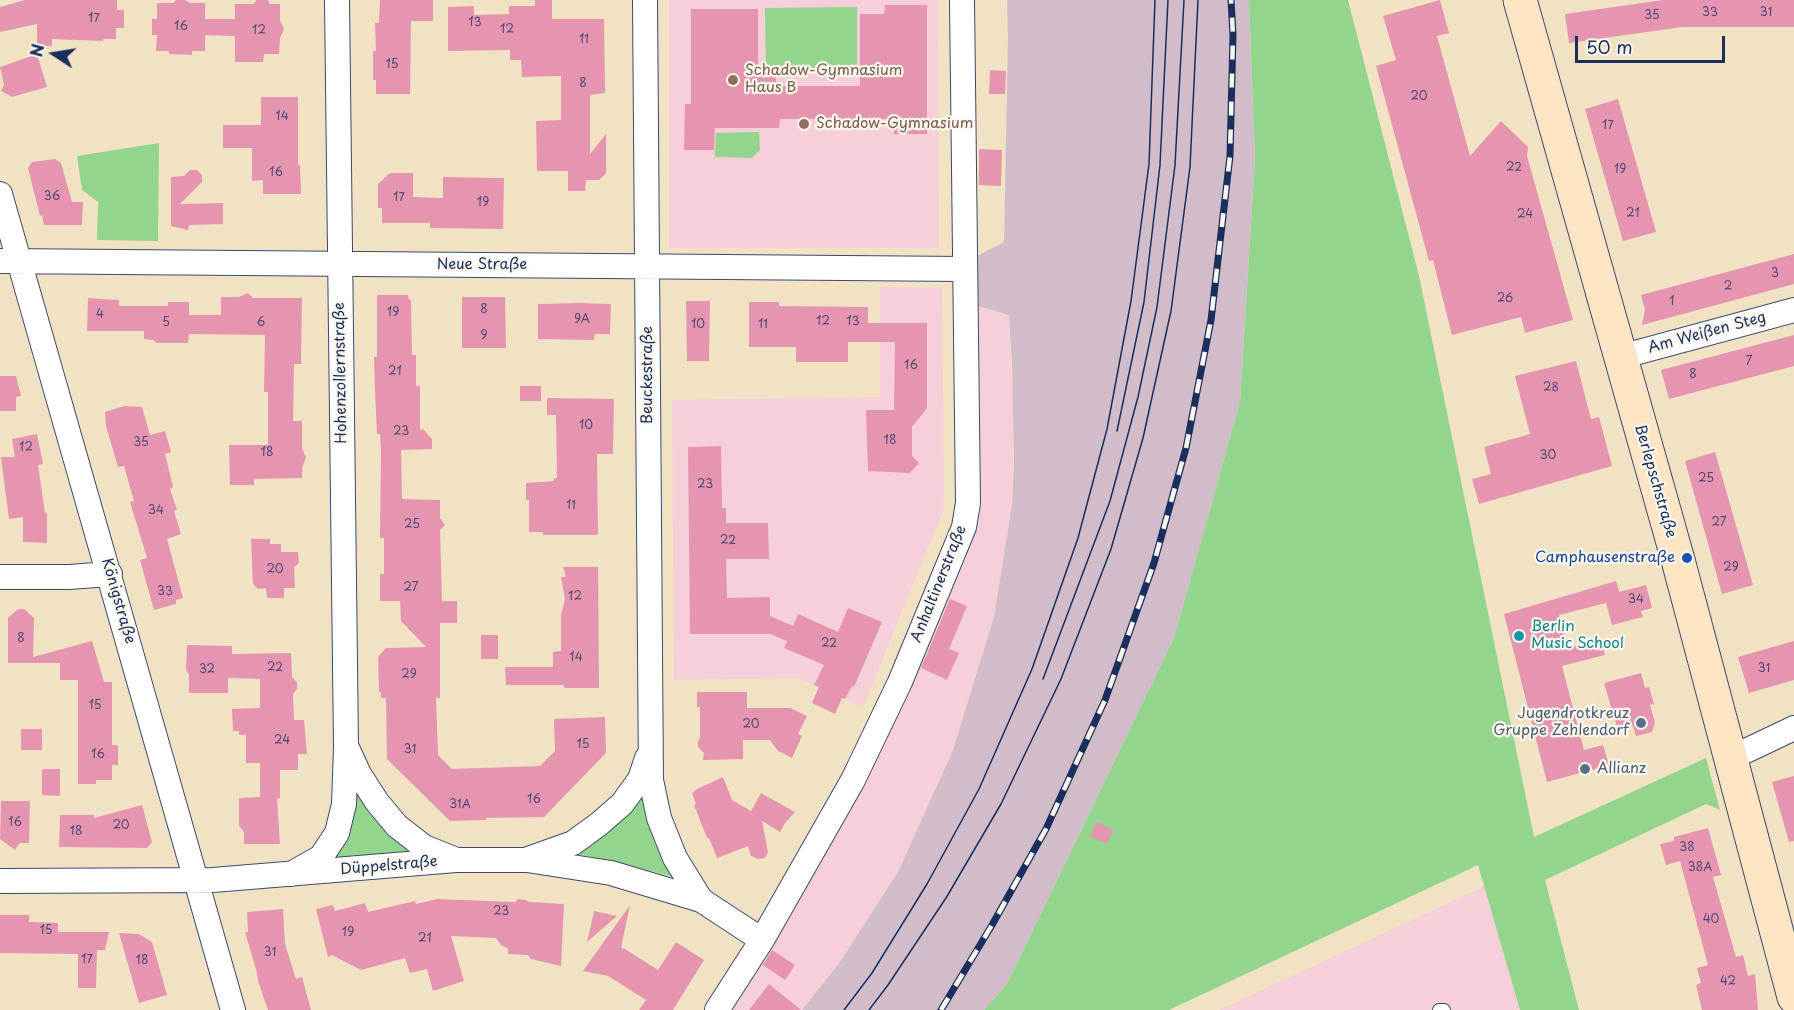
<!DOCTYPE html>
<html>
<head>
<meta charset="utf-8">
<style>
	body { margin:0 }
	#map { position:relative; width:1794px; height:1010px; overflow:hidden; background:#f1e2c4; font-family:"Playpen Sans",sans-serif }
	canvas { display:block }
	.north { position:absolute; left:24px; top:24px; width:60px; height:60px; -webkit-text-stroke:4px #fbf7ec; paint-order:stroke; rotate:282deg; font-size:16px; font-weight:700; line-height:24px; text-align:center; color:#1b2f5e }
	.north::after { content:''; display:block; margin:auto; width:21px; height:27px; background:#1b2f5e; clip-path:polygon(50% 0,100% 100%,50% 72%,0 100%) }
	.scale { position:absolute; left:1575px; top:36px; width:150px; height:27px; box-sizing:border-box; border:3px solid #1b2f5e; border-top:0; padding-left:8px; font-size:18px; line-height:21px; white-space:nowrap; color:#1b2f5e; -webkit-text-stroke:4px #fbf7ec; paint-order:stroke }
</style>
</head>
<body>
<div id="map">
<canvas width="1794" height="1010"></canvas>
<div class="north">N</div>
<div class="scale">50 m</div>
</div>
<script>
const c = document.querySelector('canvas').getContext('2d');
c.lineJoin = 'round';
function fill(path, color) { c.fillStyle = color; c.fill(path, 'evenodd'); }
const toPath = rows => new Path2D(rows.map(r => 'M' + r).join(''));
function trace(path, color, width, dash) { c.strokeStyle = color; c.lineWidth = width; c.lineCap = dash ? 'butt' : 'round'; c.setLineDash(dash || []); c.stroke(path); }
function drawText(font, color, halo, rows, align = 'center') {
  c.font = font + ' "Playpen Sans",sans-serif'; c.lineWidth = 4.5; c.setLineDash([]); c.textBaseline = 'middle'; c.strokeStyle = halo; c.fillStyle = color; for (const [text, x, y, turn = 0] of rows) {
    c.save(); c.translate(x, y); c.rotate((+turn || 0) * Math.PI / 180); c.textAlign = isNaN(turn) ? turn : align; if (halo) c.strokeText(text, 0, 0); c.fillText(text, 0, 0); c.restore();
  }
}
fill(toPath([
	[669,0,938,0,939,248,669,248],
	[880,287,942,288,944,490,943,511,863,707,798,678,674,680,672,400,880,397],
	[975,305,1009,315,1014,424,1012,505,994,617,953,750,898,872,840,962,802,1010,730,1010,961,560],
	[1485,886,1520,1010,1219,1010]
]), '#f6cfd8');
fill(toPath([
	[1007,0,1249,0,1255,158,1240,402,1174,638,1007,984,984,1010,802,1010,840,962,898,872,953,750,994,617,1012,505,1014,464,1012,363,1009,315,975,305,975,257,1004,242,1008,37]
]), '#d1bdca');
fill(toPath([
	[1249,0,1348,0,1419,276,1534,837,1706,758,1720,810,1706,804,1545,880,1579,1010,1520,1010,1478,865,1169,1010,984,1010,1007,984,1174,638,1240,402,1255,158],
	[857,7,857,72,766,72,765,8],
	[759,132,760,150,752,158,715,157,716,133],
	[159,143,158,241,97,240,98,202,82,190,77,156],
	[643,794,673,877,625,864,578,854],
	[357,795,360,795,419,853,333,861]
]), '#93d58d');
fill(toPath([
	[25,0,117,0,117,10,124,10,124,28,116,28,116,39,103,39,103,41,52,39,52,46,37,46,37,24,0,32,0,7],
	[176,0,185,0,190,3,205,3,205,19,235,19,235,4,254,4,256,0,268,0,270,4,280,4,280,20,284,29,280,38,279,54,264,54,263,62,235,62,235,36,205,35,205,51,192,51,192,55,169,54,169,51,156,51,157,35,152,35,152,19,157,19,157,3,173,3],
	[380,0,433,0,433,21,411,21,410,94,376,94,376,80,373,80,373,51,376,51,375,23,379,23],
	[535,0,552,0,552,19,604,19,605,93,590,95,590,154,606,134,606,173,599,180,586,180,585,191,568,191,568,171,537,171,536,121,561,120,561,76,522,77,521,60,510,60,510,50,448,51,448,7,474,6,474,15,509,14,509,6,535,6],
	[1440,0,1449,33,1437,36,1470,156,1501,121,1528,147,1527,156,1573,320,1525,333,1521,317,1452,335,1433,260,1429,261,1376,66,1396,60,1383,16],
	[1663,0,1794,0,1794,27,1682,27,1569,43,1565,14],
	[885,5,927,5,927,134,894,134,894,119,780,119,779,128,715,128,714,150,684,150,685,104,691,104,691,9,758,9,758,75,776,75,776,86,860,86,860,14,884,14],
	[37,54,47,87,12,97,1,91,4,85,0,67],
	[990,70,1006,71,1005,94,989,94],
	[261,97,298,97,298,165,300,165,301,194,263,194,263,180,252,181,252,148,223,148,223,125,261,125],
	[1618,99,1656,232,1623,241,1585,109],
	[979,149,1002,150,1001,186,979,185],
	[55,159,61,163,72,202,83,202,82,225,44,225,42,215,40,216,28,168,32,162],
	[190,170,197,170,202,175,202,182,180,204,223,203,223,224,189,225,188,230,171,226,171,177,184,176],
	[390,173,413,173,413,197,443,198,443,177,504,178,503,229,430,228,430,223,382,223,382,208,378,208,378,184],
	[1794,254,1794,284,1642,325,1645,310,1641,295],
	[248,293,253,298,302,298,301,364,294,364,293,421,302,421,302,449,306,457,302,468,302,478,254,479,254,485,230,485,229,445,268,445,268,392,264,392,265,335,189,334,188,343,157,343,153,340,144,339,144,331,87,331,88,298,119,300,119,306,168,306,168,302,189,302,189,315,221,315,221,297,239,297],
	[377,295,408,295,409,300,411,300,412,355,416,355,416,386,420,386,420,430,423,429,432,439,432,449,401,450,402,499,440,500,440,518,445,525,440,530,442,601,457,601,457,623,440,623,440,698,436,698,438,755,452,769,540,766,555,751,554,719,605,717,606,753,544,817,486,818,486,820,450,821,387,759,386,698,381,698,381,692,379,692,378,657,386,648,426,647,401,621,400,601,380,601,380,574,384,574,384,538,380,538,381,450,380,434,377,434,375,391,374,357,377,357],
	[462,297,505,297,506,348,462,348],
	[686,301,710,301,709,361,687,361],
	[749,302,779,302,779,306,868,307,868,323,927,323,927,408,912,427,912,456,919,463,910,473,868,471,866,410,894,410,895,342,848,342,848,362,796,362,796,347,749,347],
	[579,303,611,304,610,334,595,334,594,340,538,339,538,304],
	[1794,335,1794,366,1669,399,1661,370],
	[1576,361,1591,419,1599,417,1612,466,1479,504,1472,479,1491,474,1484,447,1530,434,1515,376],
	[0,376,16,376,21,396,16,397,16,411,0,411],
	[520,386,541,386,541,401,520,401],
	[547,398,614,399,613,454,597,454,598,535,543,535,543,532,529,532,529,500,526,500,526,483,554,481,554,478,557,478,556,415,547,415],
	[124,406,142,407,150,435,165,431,171,452,165,454,173,487,170,489,177,510,174,511,181,534,167,539,183,598,176,600,176,604,154,610,140,560,147,558,130,502,134,501,124,466,118,467,106,426,105,412],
	[37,434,43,464,38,465,45,513,47,513,47,543,23,542,23,517,9,519,1,457,15,457,12,439],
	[721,446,722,508,726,508,726,523,768,523,769,559,726,559,727,598,770,597,770,616,793,626,798,614,838,632,848,608,882,622,854,687,852,686,845,699,842,698,835,714,812,703,819,687,814,685,824,665,784,648,787,641,770,634,690,634,688,447],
	[1715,452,1753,585,1722,594,1685,461],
	[251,539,270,539,270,544,281,544,281,552,298,552,299,563,294,567,295,588,284,588,284,598,267,598,266,588,258,589,253,584],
	[563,567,598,567,599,688,565,688,563,685,506,685,505,667,553,667,553,652,561,651,561,615,565,599,561,577,566,577],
	[1616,581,1619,592,1646,585,1652,608,1641,611,1643,617,1612,625,1606,603,1559,615,1567,648,1600,639,1605,655,1562,666,1584,750,1603,745,1609,765,1547,782,1504,614],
	[950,599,967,606,949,649,959,653,947,680,921,668],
	[18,609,24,609,34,618,33,657,92,641,104,682,112,682,112,745,118,745,118,765,112,765,112,780,96,780,96,784,78,784,78,680,60,680,60,663,8,663,8,618],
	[481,635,498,635,498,659,481,659],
	[1794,641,1794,680,1749,693,1738,657],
	[187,645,232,646,232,654,291,653,292,677,297,682,297,689,293,694,294,720,304,720,307,754,298,754,298,770,280,770,280,798,277,799,280,844,244,844,244,832,239,826,239,798,260,797,260,763,246,763,246,735,239,735,239,731,233,731,232,709,260,708,260,679,228,678,228,693,189,693,189,675,186,669],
	[1641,673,1645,688,1649,687,1654,704,1650,705,1655,722,1652,732,1636,736,1633,726,1618,730,1604,683],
	[697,692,747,692,747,708,790,708,807,716,798,734,802,736,792,758,778,751,770,740,743,740,743,759,703,760,704,753,698,747,698,741,700,738,700,707,697,707],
	[21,729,42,729,42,750,21,750],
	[42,769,60,769,60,796,42,795],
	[1794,776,1794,841,1789,842,1772,782],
	[723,777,732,800,751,811,761,793,795,812,785,823,780,832,762,821,768,852,765,858,758,859,751,856,748,846,717,858,709,838,707,838,694,805,696,804,692,793,697,789],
	[1,801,30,801,29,843,20,843,15,850,0,839],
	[142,805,152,842,147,848,59,847,60,815,94,815,94,818],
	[1097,822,1113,830,1107,844,1090,836],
	[1708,828,1721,875,1713,877,1736,957,1743,955,1748,976,1755,974,1758,1010,1702,1010,1696,985,1701,983,1697,968,1708,965,1680,861,1666,865,1660,844,1674,841,1674,837],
	[437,899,515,902,518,899,526,900,529,902,564,904,561,966,531,959,528,955,508,954,508,949,501,945,496,938,451,936,464,981,433,991,427,969,410,973,405,958,361,970,332,955,328,957,316,909,333,905,335,911,365,903,368,912,415,901,416,904],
	[630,905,621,948,625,949,658,970,676,942,704,960,673,1010,639,1010,646,1000,608,976,583,971],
	[283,909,285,944,296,979,302,977,311,1010,268,1010,258,981,257,973,245,932,248,932,247,912],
	[594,911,617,916,587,942],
	[0,915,29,915,29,922,58,923,58,932,109,932,105,950,97,950,96,988,78,988,78,954,0,953],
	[119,933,139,934,152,942,167,995,139,1003],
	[772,950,795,965,785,980,763,965],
	[769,984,801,1010,749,1010]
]), '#e695b1');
const lane = toPath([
	[1439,1010,1444,1010]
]);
const street = toPath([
	[645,0,651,780,659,818,675,858,701,900],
	[0,194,233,1010],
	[0,261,964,269],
	[1620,357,1794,310],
	[0,577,69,577,110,574],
	[348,750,359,774,377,802,397,826,424,847,454,859],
	[1731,758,1794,728],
	[528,859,573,843,599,824,622,804,640,779,647,758],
	[291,874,321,857,337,833,344,804,346,747,337,0],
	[0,881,213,880,456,860,527,860,611,873,701,900,762,940],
	[717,1010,762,940,853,780,900,682,964,527,968,503,962,0]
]);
const secondary = toPath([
	[1520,0,1678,560,1794,997]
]);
trace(lane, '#3b4a6d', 14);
trace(street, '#3b4a6d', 26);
trace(secondary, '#3b4a6d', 35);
trace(lane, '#fff', 12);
trace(street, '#fff', 24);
trace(secondary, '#fde5c5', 33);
trace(toPath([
	[1117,431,1144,302,1160,165,1168,0],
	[1043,679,1110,501,1138,397,1157,307,1175,165,1184,0],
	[844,1010,872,973,927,884,979,789,1032,669,1078,538,1107,429,1131,301,1149,164,1155,0],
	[869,1010,888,985,946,898,1001,804,1061,679,1111,549,1143,438,1171,311,1190,167,1198,0]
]), '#1b2f5e', 1.5);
const rail = toPath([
	[941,1010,992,925,1046,829,1105,700,1154,563,1186,448,1211,320,1230,156,1233,35,1231,0]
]);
trace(rail, '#1b2f5e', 7);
trace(rail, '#fbf7ec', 4.5, [14]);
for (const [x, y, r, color] of [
	[733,80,6,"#8d6e63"],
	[804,124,6,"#8d6e63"],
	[1687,558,6,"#1a4fb4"],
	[1519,636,6,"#0f9aa8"],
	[1641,723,6,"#5c6f8a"],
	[1585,769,6,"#5c6f8a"]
]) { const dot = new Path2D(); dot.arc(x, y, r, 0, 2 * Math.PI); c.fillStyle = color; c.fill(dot); trace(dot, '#fbf7ec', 2); }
drawText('12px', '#4e4873', null, [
	["33",1710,13],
	["31",1766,13],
	["35",1652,16],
	["17",94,19],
	["13",475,23],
	["16",181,27],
	["12",507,30],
	["12",259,31],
	["11",584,40],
	["15",392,65],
	["8",583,84],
	["20",1419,97],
	["14",282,117],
	["17",1608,126],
	["22",1514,168],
	["19",1620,170],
	["16",276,173],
	["36",52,197],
	["17",399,198],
	["19",483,203],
	["21",1633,214],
	["24",1525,215],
	["3",1775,274],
	["2",1728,287],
	["26",1505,299],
	["1",1672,302],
	["8",484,310],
	["19",393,313],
	["4",100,315],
	["9A",582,320],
	["12",823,322],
	["13",853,322],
	["5",166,323],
	["6",261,323],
	["10",698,325],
	["11",763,325],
	["9",484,336],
	["7",1749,362],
	["16",911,366],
	["21",395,372],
	["8",1693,375],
	["28",1551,388],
	["10",586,426],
	["23",401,432],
	["18",890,441],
	["35",141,443],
	["12",26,448],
	["18",267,453],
	["30",1548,456],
	["25",1706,479],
	["23",705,485],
	["11",571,506],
	["34",156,511],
	["27",1719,523],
	["25",412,525],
	["22",728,541],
	["29",1731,568],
	["20",275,570],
	["27",411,588],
	["33",165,592],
	["12",575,597],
	["34",1636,600],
	["8",21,639],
	["22",829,644],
	["14",576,658],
	["22",275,668],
	["31",1764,669],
	["32",207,670],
	["29",409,675],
	["15",95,706],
	["20",751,725],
	["24",282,741],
	["15",583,745],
	["31",410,750],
	["16",98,755],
	["16",534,800],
	["31A",460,805],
	["16",15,823],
	["20",121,826],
	["18",76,832],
	["38",1687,848],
	["38A",1700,868],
	["23",501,912],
	["40",1711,920],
	["15",46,931],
	["19",348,933],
	["21",425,939],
	["31",270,953],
	["17",87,960],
	["18",142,961],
	["42",1728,982]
]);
drawText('15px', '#785e54', '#fbf7ec', [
	["Schadow-Gymnasium",745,71],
	["Haus B",745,88],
	["Schadow-Gymnasium",816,124]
], 'left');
drawText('15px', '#1b2f5e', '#fbf7ec', [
	["Neue Straße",482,265],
	["Am Weißen Steg",1707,333,-15],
	["Hohenzollernstraße",341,373,-91],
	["Beuckestraße",648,375,-90],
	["Berlepschstraße",1655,481,74],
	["Anhaltinerstraße",939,584,-68],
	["Königstraße",118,601,74],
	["Düppelstraße",389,866,-5]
]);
drawText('15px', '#164399', '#fbf7ec', [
	["Camphausenstraße",1675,558]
], 'right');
drawText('15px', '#0d838f', '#fbf7ec', [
	["Berlin",1531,627],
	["Music School",1531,644]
], 'left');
drawText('15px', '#4e5e75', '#fbf7ec', [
	["Jugendrotkreuz",1629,714],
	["Gruppe Zehlendorf",1629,731],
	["Allianz",1597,769,"left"]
], 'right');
</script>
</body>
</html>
